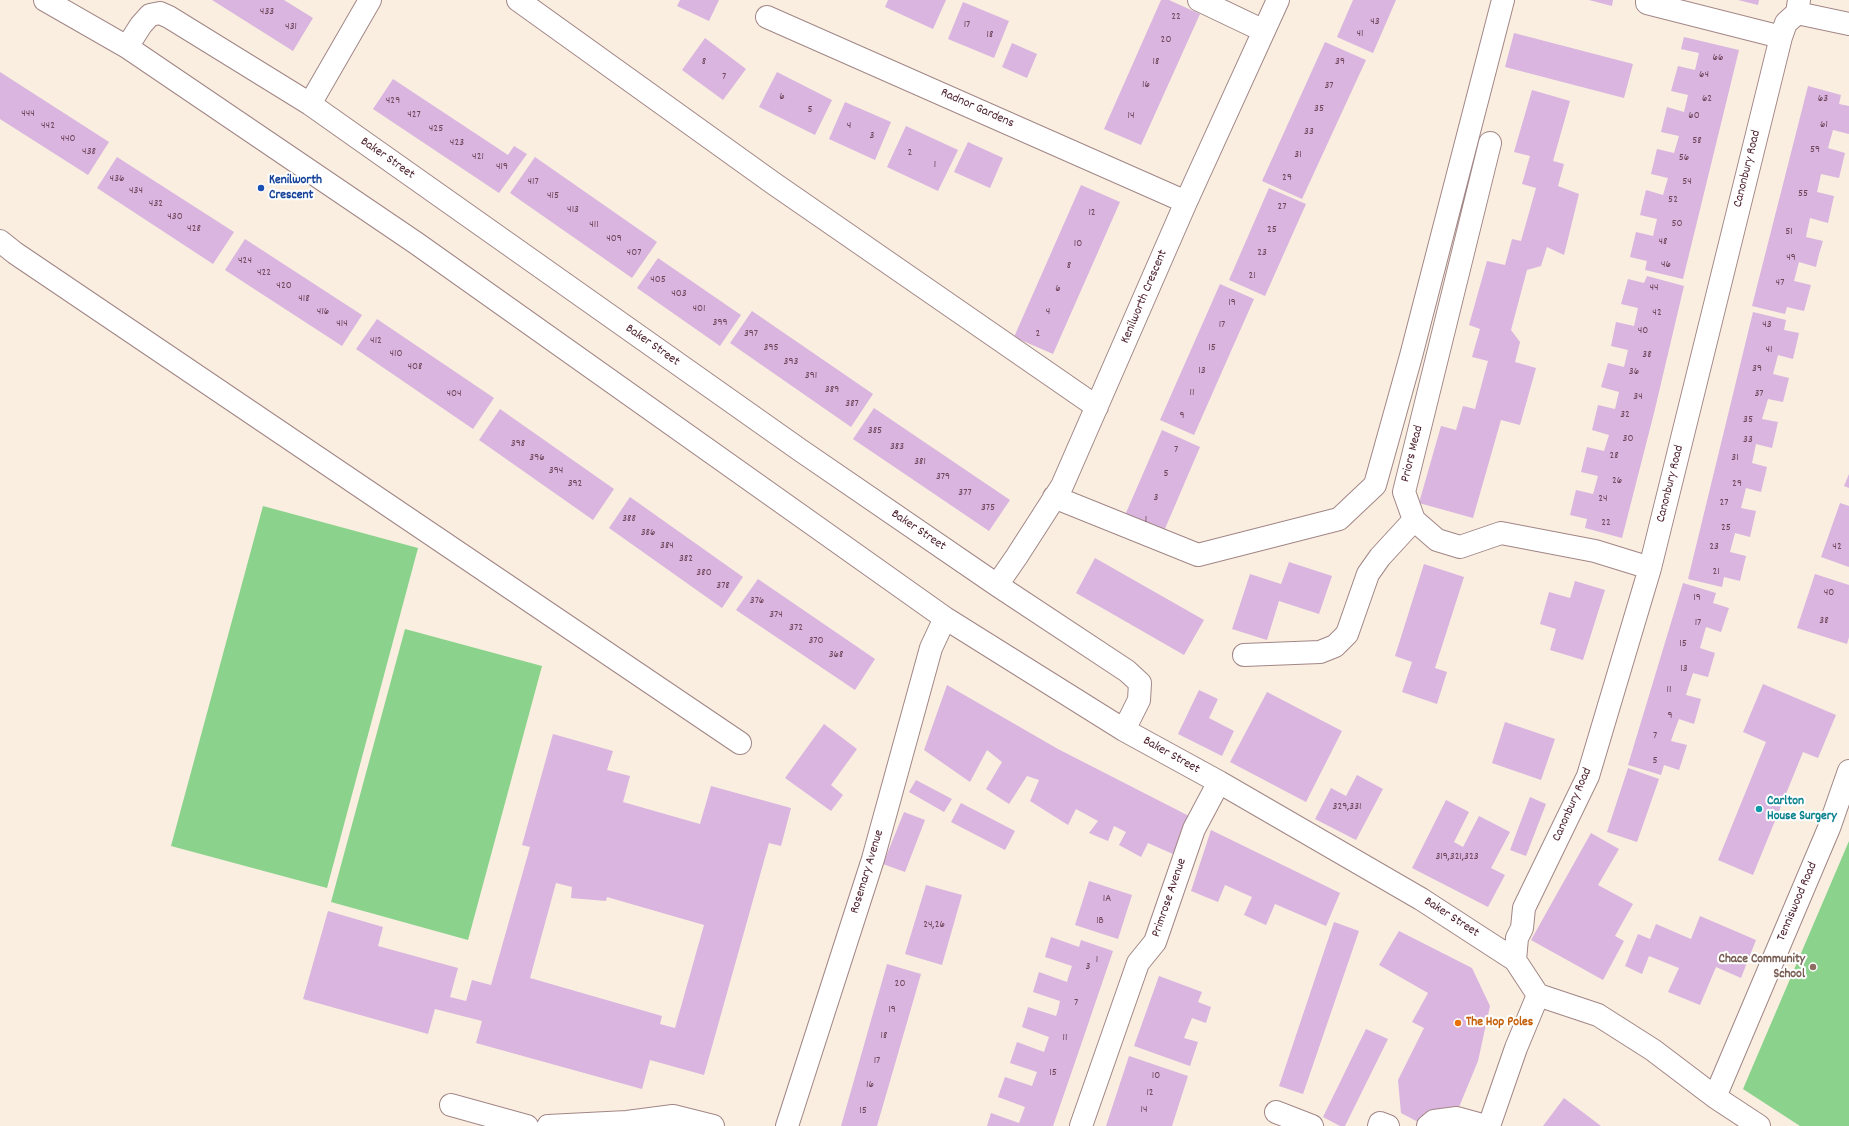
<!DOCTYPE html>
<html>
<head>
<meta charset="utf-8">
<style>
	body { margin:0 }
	canvas { display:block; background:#f9eee0 }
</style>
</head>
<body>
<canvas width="1849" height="1126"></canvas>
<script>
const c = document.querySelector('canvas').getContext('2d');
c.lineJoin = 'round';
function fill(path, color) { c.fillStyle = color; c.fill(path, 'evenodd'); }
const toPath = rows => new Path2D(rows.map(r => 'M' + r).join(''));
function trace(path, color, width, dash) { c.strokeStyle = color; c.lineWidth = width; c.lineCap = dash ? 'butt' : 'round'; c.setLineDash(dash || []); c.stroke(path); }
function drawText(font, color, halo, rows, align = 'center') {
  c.font = font + ' Dekko,sans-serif'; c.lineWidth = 4; c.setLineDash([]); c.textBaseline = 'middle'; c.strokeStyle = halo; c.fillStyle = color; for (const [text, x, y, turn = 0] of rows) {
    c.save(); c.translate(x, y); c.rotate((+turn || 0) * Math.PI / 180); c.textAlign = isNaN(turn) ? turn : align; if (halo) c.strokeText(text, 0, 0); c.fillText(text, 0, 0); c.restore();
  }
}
fill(toPath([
	[263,506,418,548,327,888,171,846],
	[405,629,542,666,468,940,331,902],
	[1849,841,1849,1126,1800,1126,1743,1089]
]), '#8bd28c');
fill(toPath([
	[212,0,284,0,313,18,293,51],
	[680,0,719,0,709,21,677,6],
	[888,0,946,0,933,29,885,7],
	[1161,0,1169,0,1200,14,1141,145,1104,129],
	[1353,0,1396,0,1373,53,1337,37],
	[1589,0,1613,0,1612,6],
	[1738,0,1759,0,1758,5],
	[963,2,1009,21,994,58,948,39],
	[1514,33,1633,64,1624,98,1505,67],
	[1684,37,1739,50,1683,279,1645,270,1647,261,1630,257,1636,232,1653,236,1657,219,1640,215,1646,190,1663,195,1668,178,1651,174,1657,149,1674,153,1679,136,1661,132,1667,107,1684,112,1688,95,1671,91,1678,66,1695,70,1699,53,1681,49],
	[705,38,746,69,723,100,682,70],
	[1325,42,1366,60,1302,199,1262,181],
	[1012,43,1037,54,1027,78,1002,67],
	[0,72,109,142,88,175,0,119],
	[777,72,832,100,815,135,759,107],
	[393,79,508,155,514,146,527,154,499,193,373,109],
	[1808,86,1841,95,1839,104,1849,106,1849,134,1833,130,1828,148,1845,153,1839,178,1821,174,1817,192,1834,196,1828,223,1810,218,1806,237,1823,241,1819,254,1816,267,1799,262,1794,281,1811,285,1804,311,1787,307,1785,314,1752,306],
	[1532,90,1570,101,1553,161,1564,164,1558,186,1579,194,1564,255,1547,247,1541,266,1527,270,1511,330,1520,342,1515,362,1536,368,1520,425,1501,420,1473,518,1419,503,1441,426,1456,430,1463,406,1475,409,1488,361,1472,357,1480,329,1469,325,1487,261,1505,265,1512,239,1521,241,1536,188,1522,184,1530,156,1514,152],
	[845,102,891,122,875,160,829,139],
	[906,126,958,150,938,191,887,167],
	[968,142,1003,158,990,188,954,172],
	[117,157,234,232,213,264,97,188],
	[535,157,657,242,632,278,510,193],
	[1081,185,1120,202,1053,354,1014,337],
	[1269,188,1306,204,1265,296,1229,280],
	[245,239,362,315,342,346,225,270],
	[658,258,741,315,720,346,637,288],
	[1647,276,1684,286,1654,413,1622,538,1585,528,1587,519,1570,515,1576,490,1593,494,1598,476,1581,472,1587,447,1604,451,1609,435,1592,430,1598,405,1615,409,1619,392,1601,387,1608,363,1624,367,1628,350,1611,346,1616,322,1634,326,1638,308,1621,304,1628,279,1644,283],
	[1220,284,1254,299,1194,435,1160,420],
	[752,311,873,394,851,427,730,343],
	[1753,312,1786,320,1784,330,1799,333,1793,359,1778,355,1773,374,1789,378,1783,402,1768,399,1762,419,1778,422,1772,448,1756,444,1752,463,1767,467,1761,492,1746,488,1741,508,1756,511,1750,537,1735,533,1730,552,1746,556,1740,581,1724,577,1722,587,1688,579],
	[377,319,494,398,473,429,356,349],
	[874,408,1010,500,989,531,853,439],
	[500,409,614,489,593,520,479,440],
	[1162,430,1200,447,1161,538,1122,522],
	[1849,474,1849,488,1844,486],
	[630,497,743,577,722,608,609,528],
	[1840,503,1849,506,1849,567,1821,557],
	[1095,558,1204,620,1184,655,1076,593],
	[1289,562,1332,576,1319,614,1279,601,1267,640,1232,629,1250,574,1281,584],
	[1424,564,1464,577,1435,668,1447,672,1437,704,1402,692,1412,662,1395,656],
	[1815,574,1849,585,1849,637,1847,644,1797,628],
	[758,579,875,659,855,690,736,610],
	[1575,581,1605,590,1583,660,1550,650,1556,629,1540,624,1549,592,1570,598],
	[1683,583,1716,593,1713,603,1729,608,1721,632,1706,627,1700,648,1715,653,1708,677,1693,673,1689,685,1686,695,1701,699,1694,724,1679,719,1674,732,1671,741,1687,745,1679,770,1664,765,1661,775,1628,765],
	[1763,684,1836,715,1818,758,1803,752,1753,875,1718,860,1766,742,1743,732],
	[947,685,1058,749,1189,816,1173,854,1148,843,1141,857,1119,845,1126,832,1114,826,1108,841,1089,833,1098,821,1076,809,1068,825,1030,801,1039,780,1027,776,1009,804,986,789,1002,762,987,750,970,782,924,750],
	[1199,690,1218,699,1209,718,1234,731,1222,756,1178,734],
	[1267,692,1342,731,1306,802,1230,762],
	[1505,722,1555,739,1541,780,1492,763],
	[824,724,857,749,831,785,843,795,831,811,785,778],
	[553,734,613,751,607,770,630,776,623,802,700,824,711,786,791,808,781,846,769,843,704,1075,650,1060,642,1089,476,1043,482,1021,435,1009,428,1034,303,999,328,911,383,927,378,946,458,968,450,997,466,1001,472,980,491,985,530,847,522,845],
	[556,883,572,887,571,898,606,901,607,897,704,925,675,1028,660,1024,662,1016,530,978],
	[1628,768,1659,779,1637,842,1607,832],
	[1357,775,1383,789,1356,840,1315,819,1331,788,1346,796],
	[916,780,952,799,944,812,909,792],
	[1530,797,1546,804,1526,856,1510,850],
	[1446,800,1469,812,1454,842,1463,847,1479,816,1510,832,1491,868,1505,875,1488,907,1412,868],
	[961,803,1015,831,1005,850,951,822],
	[904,812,925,820,905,872,883,864],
	[1211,830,1340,893,1326,926,1275,904,1266,925,1244,915,1252,897,1225,885,1218,902,1191,891],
	[1591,833,1619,849,1598,885,1633,904,1615,936,1624,941,1603,980,1531,940],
	[1089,881,1132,895,1118,939,1075,925],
	[926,885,962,895,942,965,905,954],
	[1700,916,1756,940,1741,978,1716,967,1700,1005,1668,992,1679,968,1649,956,1642,974,1625,966,1638,934,1650,939,1656,924,1691,939],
	[1334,922,1359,931,1303,1094,1279,1086],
	[1399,931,1472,968,1490,1006,1478,1061,1459,1107,1439,1109,1420,1123,1401,1113,1398,1080,1424,1028,1412,1022,1428,993,1379,965],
	[1051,937,1079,947,1081,940,1113,951,1083,1039,1053,1126,987,1126,991,1113,1019,1123,1025,1107,998,1097,1005,1077,1032,1086,1037,1072,1010,1063,1017,1042,1044,1052,1049,1037,1022,1027,1028,1007,1056,1016,1058,1010,1060,1001,1033,992,1039,972,1067,982,1069,975,1072,966,1045,957],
	[887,964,921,974,877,1126,841,1126],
	[1159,976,1202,992,1198,1002,1211,1007,1206,1023,1192,1018,1184,1038,1198,1042,1190,1066,1134,1046],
	[1366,1029,1388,1039,1345,1126,1340,1126,1323,1117],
	[1129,1056,1188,1076,1172,1126,1106,1126],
	[1564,1098,1601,1126,1543,1126]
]), '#d9b5e0');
const minor = toPath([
	[45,0,127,47,416,243,945,618,1124,730,1219,782,1421,899,1515,960,1538,995,1598,1015,1653,1050,1715,1097,1759,1126],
	[518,0,773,183,1097,407],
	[1199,0,1264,31],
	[1647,0,1647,3,1781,37],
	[1797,13,1849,24],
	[767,17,1186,202],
	[127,47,141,25,150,15,160,13,169,17,310,104,800,450,997,585,1127,671,1140,683,1139,700,1124,730],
	[310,104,370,0],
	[1490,143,1404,492,1414,520,1437,540,1460,547,1501,533,1595,551,1650,568],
	[0,241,15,253,740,743],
	[1054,497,1198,555,1339,519,1375,485,1411,356,1503,0],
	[997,585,1017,556,1062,486,1186,202,1278,0],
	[1244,655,1320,652,1335,646,1347,634,1368,574,1380,557,1414,520],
	[1515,960,1517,938,1522,928,1524,908,1588,776,1650,568,1781,37,1786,23,1797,13,1799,0],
	[1715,1097,1829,828,1849,771],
	[451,1105,527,1126],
	[1276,1112,1312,1126],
	[548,1126,627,1122,673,1116,713,1126],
	[787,1126,873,859,931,648,945,618],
	[1081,1126,1138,963,1155,942,1194,829,1219,782],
	[1379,1126,1380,1123,1388,1126],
	[1428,1126,1434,1121,1457,1118,1486,1126],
	[1489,1126,1516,1048,1538,995]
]);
trace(minor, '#a28686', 24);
trace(minor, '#fff', 22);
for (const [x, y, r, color] of [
	[261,188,4,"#1a4fb4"],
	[1759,809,4,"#0f9aa8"],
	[1813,967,4,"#8d6e63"],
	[1458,1023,4,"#e8710a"]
]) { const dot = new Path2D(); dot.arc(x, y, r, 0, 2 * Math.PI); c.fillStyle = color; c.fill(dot); trace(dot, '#fff', 1.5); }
drawText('11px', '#6e4458', null, [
	["433",267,12],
	["22",1176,17],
	["43",1375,22],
	["17",967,25],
	["431",291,27],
	["41",1360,34],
	["18",990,35],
	["20",1166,40],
	["66",1718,58],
	["8",704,62],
	["18",1156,62],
	["39",1340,62],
	["64",1704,75],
	["7",724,77],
	["16",1146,85],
	["37",1329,86],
	["6",782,97],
	["62",1707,99],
	["63",1823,99],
	["429",393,101],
	["35",1319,109],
	["5",810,110],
	["444",28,114],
	["427",414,115],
	["14",1131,116],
	["60",1694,116],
	["61",1824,125],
	["442",48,126],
	["4",849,126],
	["425",436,129],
	["33",1309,132],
	["3",872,136],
	["440",68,139],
	["58",1697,141],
	["423",457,143],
	["59",1815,150],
	["438",89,152],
	["2",910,153],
	["31",1298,155],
	["421",478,157],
	["56",1684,158],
	["1",935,165],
	["419",502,167],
	["29",1287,178],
	["436",117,179],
	["417",533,182],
	["54",1687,182],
	["434",136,191],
	["55",1803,194],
	["415",553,196],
	["52",1673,200],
	["432",156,204],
	["27",1282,207],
	["413",573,210],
	["12",1092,213],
	["430",175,217],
	["50",1677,224],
	["411",594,225],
	["428",194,229],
	["25",1272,230],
	["51",1789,232],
	["409",614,239],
	["48",1663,242],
	["10",1078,244],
	["407",634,253],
	["23",1262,253],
	["49",1791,258],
	["424",245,261],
	["46",1666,265],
	["8",1069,266],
	["422",264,273],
	["21",1252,276],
	["405",658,280],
	["47",1780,283],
	["420",284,286],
	["44",1654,288],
	["6",1058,289],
	["403",679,294],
	["418",304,299],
	["19",1232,303],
	["401",699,309],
	["416",323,312],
	["4",1048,312],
	["42",1657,313],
	["399",720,323],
	["414",342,324],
	["17",1222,325],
	["43",1767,325],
	["40",1643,331],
	["397",751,334],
	["2",1038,334],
	["412",376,341],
	["395",771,348],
	["15",1212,348],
	["41",1769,350],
	["410",396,354],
	["38",1647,355],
	["393",791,362],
	["408",415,367],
	["39",1757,369],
	["13",1202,371],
	["36",1634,372],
	["391",811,376],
	["389",832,390],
	["11",1192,393],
	["404",454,394],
	["37",1759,394],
	["34",1638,397],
	["387",852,404],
	["32",1625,415],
	["9",1182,416],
	["35",1748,420],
	["385",875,431],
	["30",1628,439],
	["33",1748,440],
	["398",518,444],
	["383",897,447],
	["7",1176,450],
	["28",1614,456],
	["396",537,458],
	["31",1735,458],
	["381",920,462],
	["394",556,471],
	["5",1166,474],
	["379",943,477],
	["26",1617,481],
	["392",575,484],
	["29",1737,484],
	["377",965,493],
	["3",1156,498],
	["24",1603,499],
	["27",1724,503],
	["375",988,508],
	["388",629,519],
	["1",1146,520],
	["22",1606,523],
	["25",1726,528],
	["386",648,533],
	["384",667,546],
	["23",1714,547],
	["42",1837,547],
	["382",686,559],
	["21",1716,572],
	["380",704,573],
	["378",723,586],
	["40",1829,593],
	["19",1697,598],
	["376",757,601],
	["374",776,615],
	["38",1824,621],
	["17",1698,623],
	["372",796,628],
	["370",816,641],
	["15",1683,644],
	["368",836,655],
	["13",1684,669],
	["11",1669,690],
	["9",1670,716],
	["7",1655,736],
	["5",1655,761],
	["329,331",1347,807],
	["319,321,323",1457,857],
	["1A",1107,899],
	["1B",1100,921],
	["24,26",934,925],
	["1",1097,960],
	["3",1088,967],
	["20",900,984],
	["7",1076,1003],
	["19",892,1010],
	["18",884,1036],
	["11",1065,1038],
	["17",877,1061],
	["15",1053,1073],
	["10",1156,1076],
	["16",870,1085],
	["12",1150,1093],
	["14",1144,1110],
	["15",863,1111]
]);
drawText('13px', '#4a1f2b', '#fff', [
	["Radnor Gardens",977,109,24],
	["Baker Street",387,159,35],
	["Canonbury Road",1748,169,-76],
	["Kenilworth Crescent",1145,297,-67],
	["Baker Street",652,346,35],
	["Priors Mead",1413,454,-76],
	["Canonbury Road",1671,484,-76],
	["Baker Street",918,531,34],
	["Baker Street",1171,756,29],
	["Canonbury Road",1573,805,-66],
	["Rosemary Avenue",868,872,-73],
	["Primrose Avenue",1170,898,-71],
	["Tenniswood Road",1798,902,-67],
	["Baker Street",1451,918,33]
]);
drawText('bold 13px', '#164399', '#fff', [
	["Kenilworth",269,181],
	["Crescent",269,196]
], 'left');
drawText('bold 13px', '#0d838f', '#fff', [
	["Carlton",1767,802],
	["House Surgery",1767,817]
], 'left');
drawText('bold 13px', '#785e54', '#fff', [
	["Chace Community",1805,960],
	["School",1805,975]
], 'right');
drawText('bold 13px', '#c56008', '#fff', [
	["The Hop Poles",1466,1023]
], 'left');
</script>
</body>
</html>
